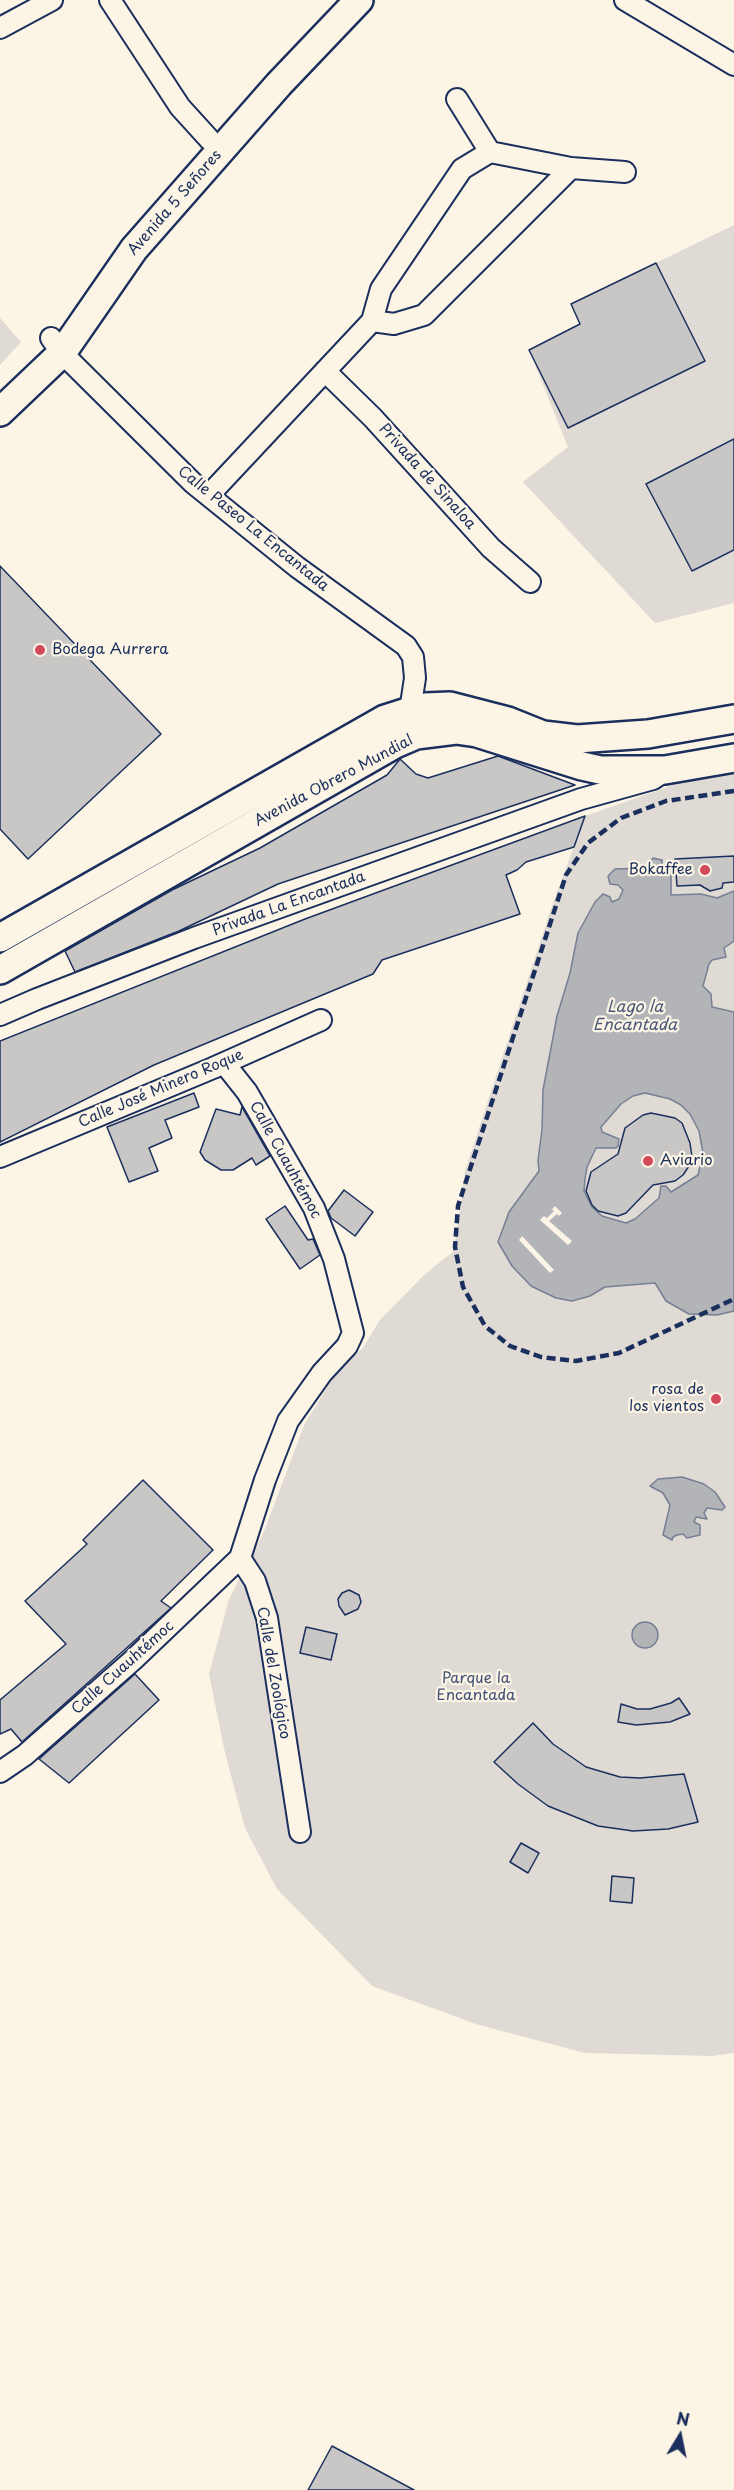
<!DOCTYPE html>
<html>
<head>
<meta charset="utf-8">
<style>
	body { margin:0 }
	#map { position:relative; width:734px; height:2490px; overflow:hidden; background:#fcf5e5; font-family:"Playpen Sans",sans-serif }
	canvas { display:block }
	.north { position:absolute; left:650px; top:2406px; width:60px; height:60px; -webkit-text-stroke:4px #fcf5e5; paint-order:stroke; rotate:10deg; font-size:16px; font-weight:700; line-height:24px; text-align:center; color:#1b2f5e }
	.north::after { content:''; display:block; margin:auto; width:21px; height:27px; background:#1b2f5e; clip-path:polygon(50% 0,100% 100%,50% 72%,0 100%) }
</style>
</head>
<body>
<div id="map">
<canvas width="734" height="2490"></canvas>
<div class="north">N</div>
</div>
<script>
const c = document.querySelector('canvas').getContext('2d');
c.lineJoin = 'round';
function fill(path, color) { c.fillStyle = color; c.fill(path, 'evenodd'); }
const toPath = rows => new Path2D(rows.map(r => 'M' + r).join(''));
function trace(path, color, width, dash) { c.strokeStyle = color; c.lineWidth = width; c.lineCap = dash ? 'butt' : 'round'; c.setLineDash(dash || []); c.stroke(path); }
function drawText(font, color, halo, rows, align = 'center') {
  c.font = font + ' "Playpen Sans",sans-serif'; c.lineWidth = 4.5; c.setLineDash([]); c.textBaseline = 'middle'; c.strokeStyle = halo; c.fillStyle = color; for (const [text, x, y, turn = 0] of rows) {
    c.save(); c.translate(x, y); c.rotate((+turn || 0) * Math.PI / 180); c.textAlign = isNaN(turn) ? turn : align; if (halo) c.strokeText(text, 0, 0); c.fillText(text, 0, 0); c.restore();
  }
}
fill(toPath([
	[734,225,734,603,655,623,523,482,568,447,529,350,580,324,571,304],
	[0,318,21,342,0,365],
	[734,771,734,2053,712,2056,585,2053,479,2025,372,1986,277,1889,245,1828,225,1753,209,1674,229,1599,263,1534,305,1423,340,1367,363,1348,379,1321,425,1274,454,1251,465,1171,551,909,585,816,676,784]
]), '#dfdbd4');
const water = toPath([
	[653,858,662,860,662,870,671,872,671,895,701,894,717,898,734,891,734,941,724,948,726,957,712,960,709,964,703,986,711,994,712,1007,734,1012,734,1311,717,1315,689,1314,666,1301,655,1283,605,1287,590,1296,572,1301,556,1298,531,1286,512,1266,498,1242,509,1212,539,1171,538,1160,542,1130,543,1090,557,1016,570,973,578,933,595,902,603,894,610,897,612,902,619,899,623,890,618,885,610,884,608,876,615,869,646,868,653,858],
	[645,1093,670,1099,681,1105,690,1114,699,1131,703,1153,698,1175,671,1192,666,1186,661,1186,659,1198,635,1219,626,1223,602,1216,592,1207,584,1191,585,1179,587,1167,596,1148,616,1148,618,1146,619,1139,602,1132,601,1127,621,1104,633,1096,645,1093],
	[682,1477,704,1484,715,1492,725,1507,722,1510,707,1508,704,1513,707,1519,696,1517,694,1522,700,1525,700,1535,687,1538,683,1534,677,1535,673,1537,672,1540,663,1535,670,1505,663,1493,650,1486,658,1479,682,1477],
	'632 1635a13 13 0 1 1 26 0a13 13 0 1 1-26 0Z'
]);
fill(water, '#b2b4b8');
trace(water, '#767f94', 1.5);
fill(toPath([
	[555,1206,562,1213,559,1216,557,1214,549,1221,572,1241,568,1245,540,1220,544,1216,547,1218,554,1211,552,1209],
	[522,1236,554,1270,550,1273,519,1240]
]), '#fcf5e5');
const building = toPath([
	[656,263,705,361,568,428,529,350,580,324,571,304,656,263],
	[734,439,734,550,692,571,646,484,734,439],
	[0,566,161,734,28,859,0,829,0,566],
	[498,756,575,785,278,884,179,931,75,972,65,951,172,890,260,848,387,775,400,759,416,774,428,778,498,756],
	[585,816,574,847,526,862,517,870,506,875,520,914,382,960,373,974,154,1065,0,1142,0,1041,305,919,585,816],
	[734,856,734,882,723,883,722,888,710,891,700,885,677,886,675,859,734,856],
	[194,1093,199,1107,165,1120,172,1138,149,1148,158,1171,129,1182,107,1127,194,1093],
	[242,1107,270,1156,256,1165,252,1158,233,1170,221,1170,205,1160,200,1152,216,1109,240,1115,242,1107],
	[651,1113,675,1118,682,1123,690,1143,692,1157,689,1166,683,1175,675,1181,653,1185,626,1213,618,1216,598,1211,592,1205,586,1191,591,1172,618,1154,625,1128,643,1115,651,1113],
	[344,1190,373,1212,355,1236,331,1218,328,1211,344,1190],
	[285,1206,308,1240,313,1239,320,1255,300,1269,266,1219,285,1206],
	[143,1480,213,1550,161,1601,171,1608,22,1742,11,1729,0,1734,0,1700,66,1644,25,1601,87,1544,83,1540,143,1480],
	[349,1590,359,1595,361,1602,358,1609,345,1615,339,1606,338,1599,342,1593,349,1590],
	[306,1627,337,1634,331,1660,300,1653,306,1627],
	[135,1674,159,1700,69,1783,39,1759,135,1674],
	[679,1698,690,1714,670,1722,636,1725,618,1722,621,1704,637,1709,650,1709,671,1703,679,1698],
	[533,1723,553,1744,586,1767,620,1777,640,1778,684,1774,698,1822,668,1829,633,1831,598,1826,548,1806,518,1784,494,1762,533,1723],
	[521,1843,539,1853,528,1873,510,1862,521,1843],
	[612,1876,634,1878,632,1903,610,1901,612,1876],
	[332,2446,414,2490,308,2490,332,2446]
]);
fill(building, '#c8c7c6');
trace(building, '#1b2f5e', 1.5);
const street = toPath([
	[110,0,180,107,210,140],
	[625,0,734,65],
	[0,28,52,0],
	[457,99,490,152,571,168,625,172],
	[372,321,394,324,424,315,571,168],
	[51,338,62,353,193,483,297,567,406,646,413,657,415,678,410,711],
	[325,371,373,418,491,548,530,582],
	[209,495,372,321,381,289,462,169,490,152],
	[0,1015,37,999,194,938,581,799,653,779,662,773],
	[224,1063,247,1092,314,1208,334,1259,353,1333,347,1346,322,1373,288,1421,265,1480,240,1558,255,1581,267,1618,300,1832],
	[0,1157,213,1068,321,1020],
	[0,1772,25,1755,133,1660,240,1558]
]);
const secondary = toPath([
	[0,412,62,353,134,249,279,84,359,0],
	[0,938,385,719,410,711,425,707,450,706,508,721,543,735,577,739,648,734,734,719],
	[0,970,395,744,416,735,456,730,477,733,582,766,600,770,665,770,734,758]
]);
trace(street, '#1b2f5e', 24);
trace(secondary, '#1b2f5e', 32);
trace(street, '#fcf5e5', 20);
trace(secondary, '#fcf5e5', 27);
trace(toPath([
	[734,791,666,801,621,818,588,843,566,875,458,1206,455,1247,463,1287,485,1326,510,1346,541,1357,576,1361,619,1353,734,1299]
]), '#1b2f5e', 4.5, [9, 4.5]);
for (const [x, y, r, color] of [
	[40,650,6,"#d1495b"],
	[705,870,6,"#d1495b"],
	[648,1161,6,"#d1495b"],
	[716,1399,6,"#d1495b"]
]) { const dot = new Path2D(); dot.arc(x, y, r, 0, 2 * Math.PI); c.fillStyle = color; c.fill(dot); trace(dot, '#fcf5e5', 2); }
drawText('15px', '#1b2f5e', '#fcf5e5', [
	["Avenida 5 Señores",175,203,-49],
	["Privada de Sinaloa",427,477,48],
	["Calle Paseo La Encantada",253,529,39],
	["Avenida Obrero Mundial",334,781,-28],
	["Privada La Encantada",289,904,-20],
	["Calle José Minero Roque",161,1089,-23],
	["Calle Cuauhtémoc",285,1160,61],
	["Calle Cuauhtémoc",123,1668,-42],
	["Calle del Zoológico",273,1673,80]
]);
drawText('15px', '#1b2f5e', '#fcf5e5', [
	["Bodega Aurrera",52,650],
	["Bokaffee",693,870,"right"],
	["Aviario",660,1161],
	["rosa de",704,1390,"right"],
	["los vientos",704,1407,"right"]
], 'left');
drawText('15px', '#425176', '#fcf5e5', [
	["Parque la",476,1679],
	["Encantada",476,1696]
]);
drawText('italic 16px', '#485779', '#fcf5e5', [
	["Lago la",635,1008],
	["Encantada",635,1026]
]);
</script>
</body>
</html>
